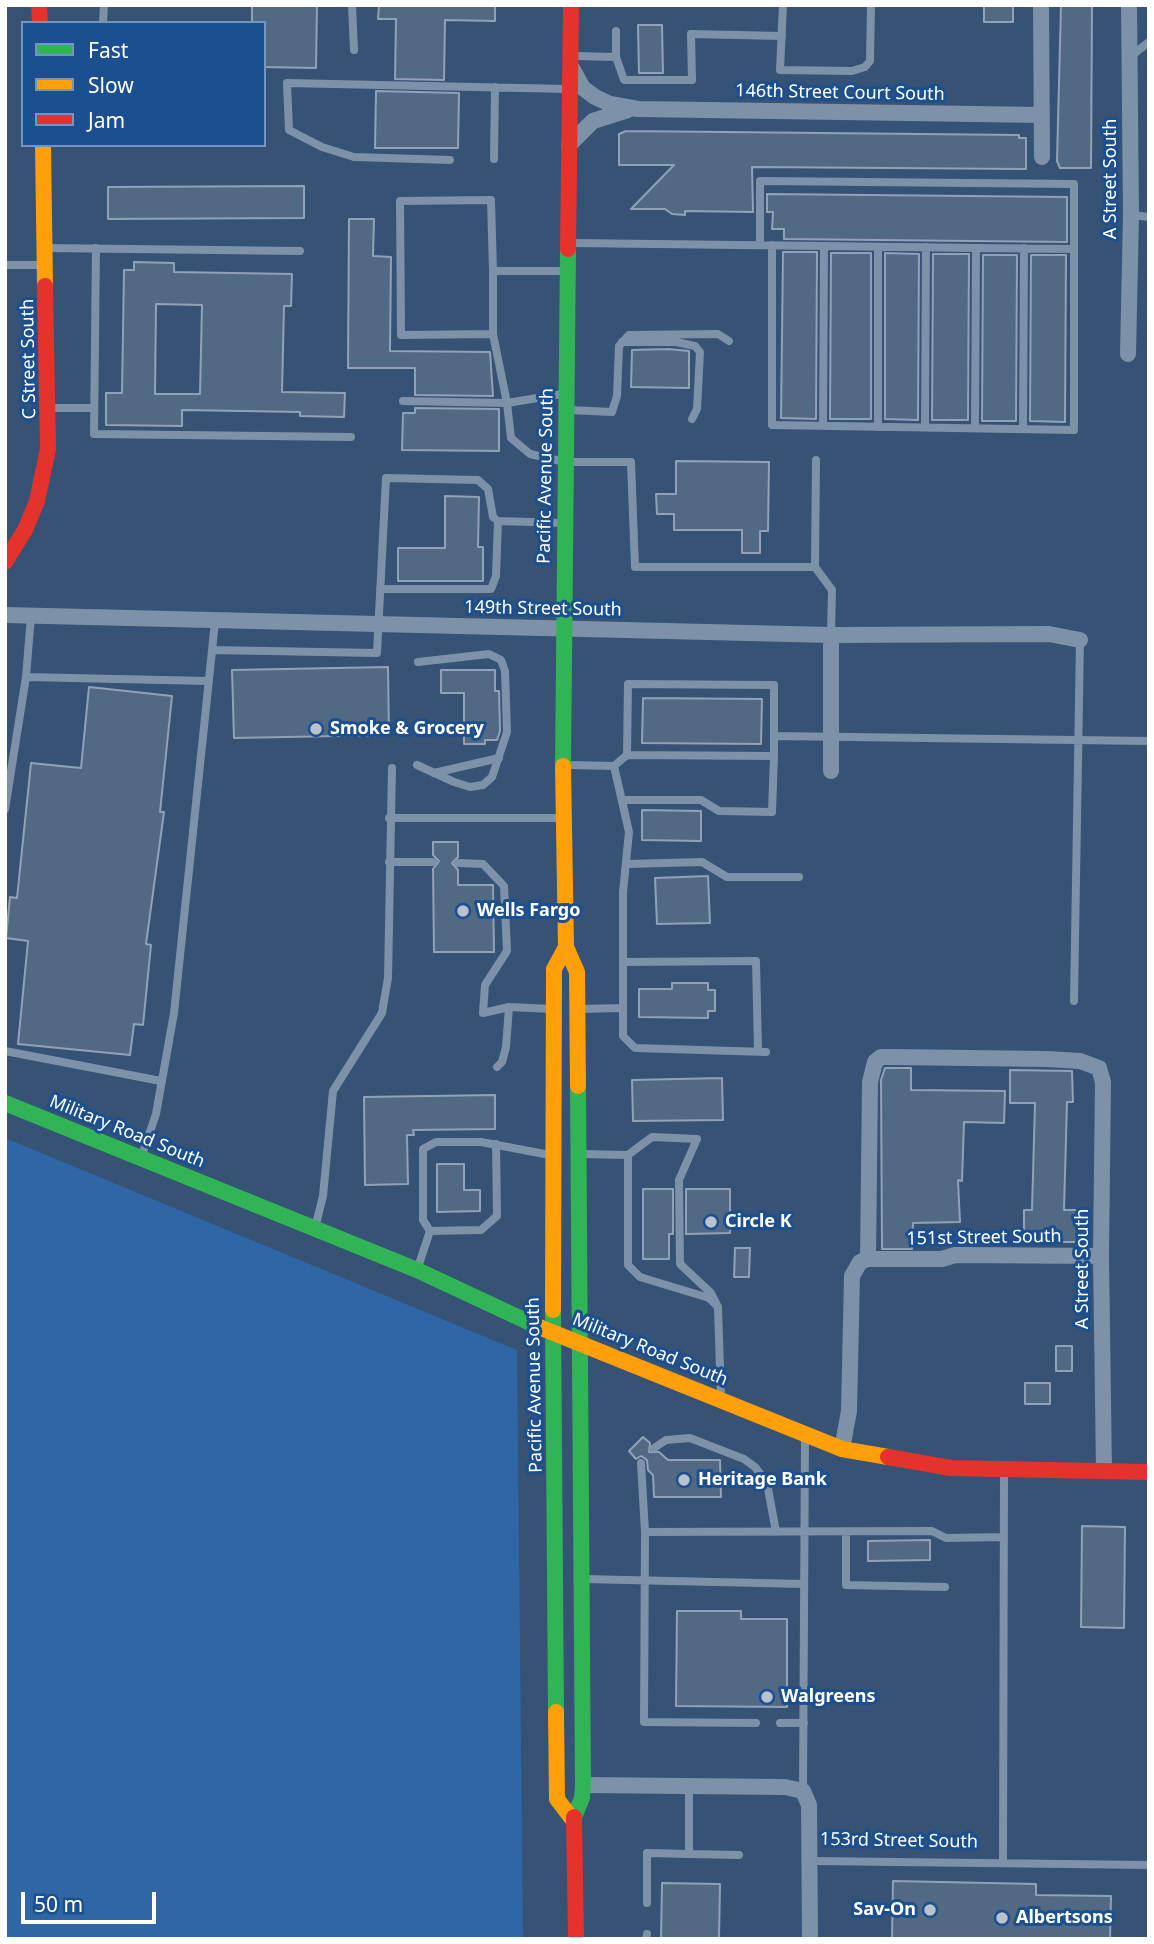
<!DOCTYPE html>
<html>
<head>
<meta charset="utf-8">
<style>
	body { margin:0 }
	#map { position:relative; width:1154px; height:1944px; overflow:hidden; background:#365274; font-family:"Noto Sans",sans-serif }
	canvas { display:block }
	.frame { position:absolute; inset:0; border:7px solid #fff; pointer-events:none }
	.legend { position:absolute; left:21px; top:21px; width:245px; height:126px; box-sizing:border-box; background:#1b4f8f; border:2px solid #7695bc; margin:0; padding:9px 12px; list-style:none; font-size:21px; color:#fff }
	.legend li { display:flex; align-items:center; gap:14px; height:35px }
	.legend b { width:35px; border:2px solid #7695bc }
	.scale { position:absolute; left:21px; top:1892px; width:135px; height:32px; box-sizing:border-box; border:4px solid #fff; border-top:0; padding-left:9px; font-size:21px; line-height:24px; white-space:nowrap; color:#fff; -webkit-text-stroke:5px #1b4f8f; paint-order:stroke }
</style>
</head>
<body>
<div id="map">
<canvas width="1154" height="1944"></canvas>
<div class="frame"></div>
<ul class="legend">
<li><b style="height:9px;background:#30b455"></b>Fast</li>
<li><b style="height:9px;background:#ff9f0a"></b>Slow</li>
<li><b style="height:9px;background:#e5322d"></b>Jam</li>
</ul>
<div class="scale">50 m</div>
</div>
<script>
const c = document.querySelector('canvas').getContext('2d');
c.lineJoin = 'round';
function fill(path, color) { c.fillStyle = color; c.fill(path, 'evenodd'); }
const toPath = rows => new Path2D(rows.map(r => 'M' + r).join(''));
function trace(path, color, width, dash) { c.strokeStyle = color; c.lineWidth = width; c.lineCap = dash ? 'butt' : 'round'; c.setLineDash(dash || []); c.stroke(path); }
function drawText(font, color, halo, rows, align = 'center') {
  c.font = font + ' "Noto Sans",sans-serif'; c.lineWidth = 6; c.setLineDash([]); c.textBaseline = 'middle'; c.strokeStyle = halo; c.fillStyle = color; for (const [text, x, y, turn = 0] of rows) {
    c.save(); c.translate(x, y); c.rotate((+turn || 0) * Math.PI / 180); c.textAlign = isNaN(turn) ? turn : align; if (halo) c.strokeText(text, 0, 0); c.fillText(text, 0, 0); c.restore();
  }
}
fill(toPath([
	[5,1138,517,1350,523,1939,5,1939]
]), '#2f66a5');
const building = toPath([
	[252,5,317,5,316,68,264,67,264,23,252,23,252,5],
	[379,5,495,5,495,21,445,20,444,80,395,79,396,19,378,19,379,5],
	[984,5,1013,5,1013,22,984,22,984,5],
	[1061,5,1092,5,1091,168,1060,168,1057,161,1061,5],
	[638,25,662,25,663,73,639,73,638,25],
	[376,91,459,93,458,148,375,148,376,91],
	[626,131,1019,135,1019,138,1026,138,1026,169,752,167,753,212,685,211,685,215,672,214,665,209,631,209,674,165,619,165,619,134,626,131],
	[304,186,304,218,108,219,108,187,304,186],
	[767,194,1067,197,1067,242,784,239,784,229,772,229,773,212,767,212,767,194],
	[349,219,374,219,373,256,391,257,390,351,490,352,493,396,415,395,415,368,348,368,349,219],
	[783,252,817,252,816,419,781,418,783,252],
	[831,253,871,253,871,419,830,419,831,253],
	[885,253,919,254,918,420,885,419,885,253],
	[933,254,969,254,968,420,932,420,933,254],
	[983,255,1017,255,1016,421,982,421,983,255],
	[1031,255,1066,255,1065,422,1030,421,1031,255],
	[134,262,174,263,174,272,292,274,291,306,284,306,282,392,345,393,344,417,300,416,300,412,182,410,182,426,106,425,106,393,122,393,124,270,134,270,134,262],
	[156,304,202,305,200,394,155,394,156,304],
	[668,349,689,351,689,388,631,387,632,350,668,349],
	[415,408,499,409,499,451,402,450,403,413,415,413,415,408],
	[676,461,769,462,768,531,760,531,760,553,742,553,742,530,674,530,674,514,657,514,656,494,676,494,676,461],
	[445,496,479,497,478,547,483,547,483,581,398,581,398,548,445,548,445,496],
	[388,667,389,735,234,738,232,670,388,667],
	[441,670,495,670,495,691,499,691,500,731,497,740,485,740,485,744,464,744,464,693,441,693,441,670],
	[89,687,172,696,160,812,164,812,146,944,151,945,143,1025,134,1024,130,1055,18,1044,28,941,6,938,10,897,17,898,31,763,81,768,89,687],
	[643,698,762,699,761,744,642,743,643,698],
	[642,810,701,811,701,841,642,840,642,810],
	[433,842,458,842,458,857,452,863,458,870,458,885,493,885,494,952,434,952,433,869,439,861,433,855,433,842],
	[708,876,710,923,657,924,655,878,708,876],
	[672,983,708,983,708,990,715,990,715,1011,708,1011,708,1018,639,1017,639,989,672,989,672,983],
	[885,1068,911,1068,911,1090,1005,1091,1004,1123,964,1122,962,1181,958,1180,960,1222,913,1223,912,1249,882,1249,881,1080,885,1068],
	[1010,1070,1072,1071,1073,1102,1067,1102,1064,1210,1087,1210,1087,1242,1024,1242,1024,1210,1032,1210,1035,1103,1010,1103,1010,1070],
	[722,1078,723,1120,633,1121,632,1080,722,1078],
	[495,1095,495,1129,413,1130,414,1135,407,1135,408,1184,365,1185,364,1097,495,1095],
	[437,1164,464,1164,464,1190,480,1190,480,1211,437,1212,437,1164],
	[643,1189,673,1189,673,1234,669,1234,669,1259,643,1259,643,1189],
	[686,1189,730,1189,730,1233,686,1234,686,1189],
	[735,1248,750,1248,749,1277,734,1277,735,1248],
	[1056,1346,1072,1346,1072,1371,1056,1371,1056,1346],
	[1025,1383,1050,1383,1050,1404,1025,1404,1025,1383],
	[643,1437,650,1443,649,1452,659,1452,668,1460,720,1460,721,1497,654,1497,653,1475,648,1470,647,1460,641,1456,636,1459,629,1451,643,1437],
	[1082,1526,1125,1527,1124,1628,1081,1627,1082,1526],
	[930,1540,930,1560,868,1561,868,1541,930,1540],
	[677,1611,741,1611,741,1619,787,1619,787,1707,676,1706,677,1611],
	[893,1881,1036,1884,1036,1895,1111,1896,1110,1939,892,1939,893,1881],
	[662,1883,720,1884,719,1939,661,1939,662,1883]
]);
fill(building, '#526984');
trace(building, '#92a2b6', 2);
trace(toPath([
	[352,5,354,50],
	[783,5,780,70,852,71,865,67,870,61,871,5],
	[103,23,104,5],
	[616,31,616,57,624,80,692,80,691,34,782,36],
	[573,56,616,57],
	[1131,56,1149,42],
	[494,159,495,87],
	[450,160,354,157,322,147,289,130,287,83,567,89],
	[1131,215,1149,217],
	[571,243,824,246,976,248,1074,249,1074,430,772,425,772,245],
	[760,245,760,181,1074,184,1074,249],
	[878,247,878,427],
	[45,248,300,251],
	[96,248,94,434,351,437],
	[5,265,43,265],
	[493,271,493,334,401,335,400,201,491,200,493,271,565,271],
	[493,334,507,403,562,394],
	[622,342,676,342,695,346,700,352,697,409,692,419],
	[403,401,507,403,511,438,530,454,565,462,631,462,635,567,815,567,816,460],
	[49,408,94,408],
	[569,410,612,412,617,396,619,346,629,335,718,334,729,341],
	[823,426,824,246],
	[925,427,926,247],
	[975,428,976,248],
	[1023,429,1024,248],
	[815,567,832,590,831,635],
	[380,589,491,589,496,576,498,521],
	[31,616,26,677,208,681],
	[212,650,377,653,386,478,478,480,488,489,493,517,498,521,563,523],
	[627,755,774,756,774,736],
	[417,765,454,782,470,787,483,785,492,777,507,732,505,671,501,660,489,654,418,662],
	[566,765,614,766,627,755,628,684,774,685,774,736,1149,741],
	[614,766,629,832,623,892,623,1036,635,1048,766,1052],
	[434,773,499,758],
	[623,800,701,800,719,811,772,812,774,756],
	[5,809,26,677],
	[389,818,561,818],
	[389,862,433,862],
	[458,863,483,864,504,886,507,951,485,985,483,1013,509,1007,552,1009],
	[627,864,702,862,727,877,799,877],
	[623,962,756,961,758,1051],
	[1074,1001,1080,640],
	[579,1009,623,1008],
	[5,1051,161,1081],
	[497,1067,502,1062,506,1047,509,1007],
	[582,1154,628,1155,652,1137,697,1139,679,1180,680,1264,711,1293,718,1307],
	[628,1155,628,1265,640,1277,709,1298,718,1307,721,1399],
	[141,1158,156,1114,174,1013,215,622],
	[315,1228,323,1196,333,1091,382,1013,388,978,392,768],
	[430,1231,481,1230,497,1216,496,1144],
	[418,1267,430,1231,423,1220,423,1149,436,1142,481,1142,550,1155],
	[654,1448,666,1440,690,1438,744,1459,755,1467,767,1483,776,1532],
	[641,1463,645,1532],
	[846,1532,846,1585,945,1587],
	[583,1579,804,1584],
	[756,1723,644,1722,645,1532,932,1531,946,1538,1004,1537],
	[780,1723,804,1723],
	[803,1791,805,1437],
	[689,1854,739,1855],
	[812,1861,1149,1865],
	[1003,1863,1004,1472],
	[647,1903,647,1853,689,1854,689,1786],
	[646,1939,647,1934]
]), '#7d92a8', 8);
trace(toPath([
	[1041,5,1042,157],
	[572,68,583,88,595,97,610,104,638,109,1042,115],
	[569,145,593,121,628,110],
	[1128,354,1131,215,1129,5],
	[5,615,831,635,1049,634,1080,640],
	[831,635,831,771],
	[868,1259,870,1082,875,1062,881,1057,891,1057,1047,1059,1080,1061,1099,1068,1103,1082,1101,1256,1104,1471],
	[842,1449,849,1411,852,1276,860,1262,868,1259,942,1259,955,1255,1101,1256],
	[583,1785,785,1787,803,1791,809,1805,810,1939]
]), '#7d92a8', 16);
trace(toPath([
	[563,766,568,249],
	[5,1103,417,1270,539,1327],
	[553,1310,556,1712],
	[574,1817,582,1798,583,1785,578,1086]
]), '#30b455', 16);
trace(toPath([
	[43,145,45,286],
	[563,766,566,947,577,972,578,1086],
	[553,1310,554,969,566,947],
	[539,1327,842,1449,888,1457],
	[556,1712,557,1799,573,1820]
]), '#ff9f0a', 16);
trace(toPath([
	[39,5,40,23],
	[568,249,571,5],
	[5,562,25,530,37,501,48,449,45,286],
	[888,1457,951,1468,1149,1472],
	[574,1817,576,1939]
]), '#e5322d', 16);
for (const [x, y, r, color] of [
	[316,729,7,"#b9c2ce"],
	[463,911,7,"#b9c2ce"],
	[711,1222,7,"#b9c2ce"],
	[684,1480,7,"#b9c2ce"],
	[767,1697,7,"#b9c2ce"],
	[930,1910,7,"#b9c2ce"],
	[1002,1918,7,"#b9c2ce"]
]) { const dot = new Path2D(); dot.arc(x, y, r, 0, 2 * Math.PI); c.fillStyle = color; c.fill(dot); trace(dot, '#1b4f8f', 2.5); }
drawText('18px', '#fff', '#1b4f8f', [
	["146th Street Court South",840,93,1],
	["A Street South",1111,179,-90],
	["C Street South",29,359,-91],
	["Pacific Avenue South",546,476,-89],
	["149th Street South",543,609,1],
	["Military Road South",127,1132,22],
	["151st Street South",984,1238,-1],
	["A Street South",1083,1269,-90],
	["Military Road South",650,1350,22],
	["Pacific Avenue South",535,1385,-91],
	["153rd Street South",899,1841,1]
]);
drawText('bold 18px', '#fff', '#1b4f8f', [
	["Smoke & Grocery",330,729],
	["Wells Fargo",477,911],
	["Circle K",725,1222],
	["Heritage Bank",698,1480],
	["Walgreens",781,1697],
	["Sav-On",916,1910,"right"],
	["Albertsons",1016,1918]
], 'left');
</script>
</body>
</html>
